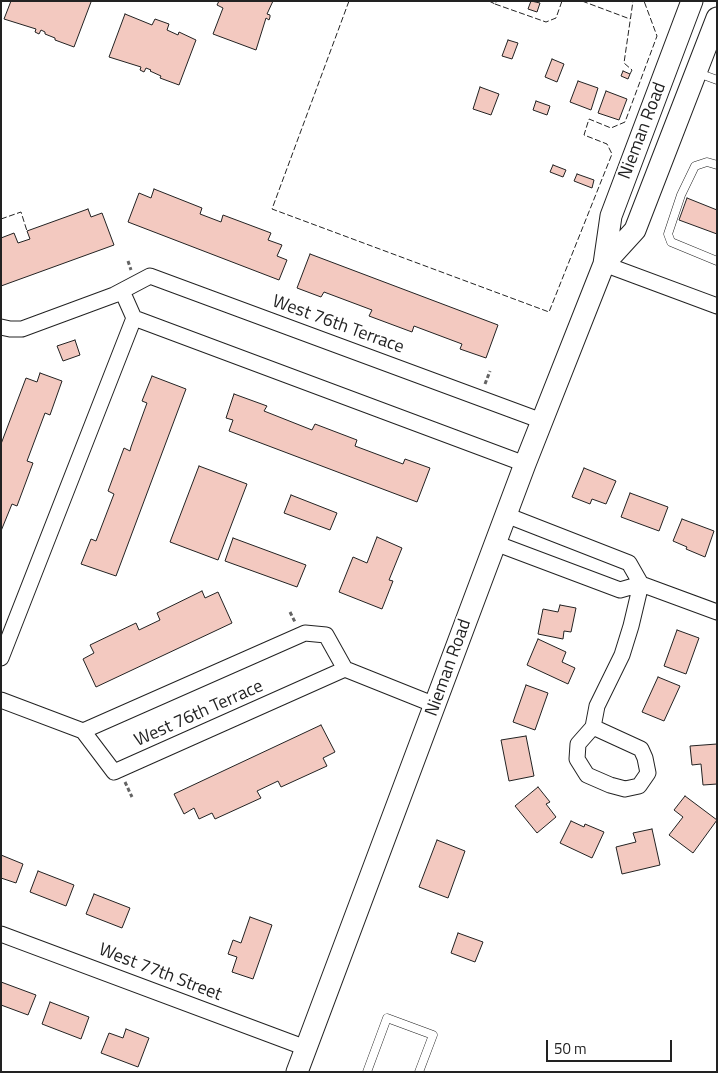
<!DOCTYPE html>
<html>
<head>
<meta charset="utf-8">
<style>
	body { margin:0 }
	#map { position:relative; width:718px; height:1073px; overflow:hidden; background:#fff; font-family:"Titillium Web",sans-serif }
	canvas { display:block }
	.frame { position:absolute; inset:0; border:2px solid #222; pointer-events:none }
	.scale { position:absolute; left:546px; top:1040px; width:126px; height:22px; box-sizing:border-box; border:2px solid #222; border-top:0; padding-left:6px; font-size:15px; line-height:18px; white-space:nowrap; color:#222; -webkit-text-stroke:4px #fff; paint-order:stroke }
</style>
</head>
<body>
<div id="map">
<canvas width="718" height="1073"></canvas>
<div class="frame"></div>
<div class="scale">50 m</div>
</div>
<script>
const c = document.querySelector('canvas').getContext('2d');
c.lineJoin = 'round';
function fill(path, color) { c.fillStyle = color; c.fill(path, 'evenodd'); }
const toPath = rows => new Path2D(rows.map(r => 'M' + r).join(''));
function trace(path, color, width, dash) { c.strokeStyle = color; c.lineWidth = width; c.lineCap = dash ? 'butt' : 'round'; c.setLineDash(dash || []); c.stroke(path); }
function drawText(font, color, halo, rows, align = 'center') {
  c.font = font + ' "Titillium Web",sans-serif'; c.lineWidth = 4; c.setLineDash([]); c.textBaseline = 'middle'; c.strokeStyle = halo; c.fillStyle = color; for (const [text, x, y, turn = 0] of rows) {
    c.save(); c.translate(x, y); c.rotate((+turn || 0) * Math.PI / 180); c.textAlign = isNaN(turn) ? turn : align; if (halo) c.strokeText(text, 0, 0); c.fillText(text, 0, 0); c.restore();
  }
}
const building = toPath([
	[11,1,90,1,91,2,74,47,55,40,55,38,45,34,45,32,41,30,39,34,35,32,36,29,4,19,11,1],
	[219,1,273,1,267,14,270,15,270,17,269,20,266,18,256,50,213,34,223,8,217,5,219,1],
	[531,1,540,3,537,12,528,9,531,1],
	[125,14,152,25,155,19,169,24,167,30,178,35,179,32,196,40,179,85,160,78,161,76,150,71,151,70,146,68,144,72,140,70,141,67,109,57,125,14],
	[508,40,518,43,512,59,502,56,508,40],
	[552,59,564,64,557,82,545,77,552,59],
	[623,71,630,74,628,79,621,76,623,71],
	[578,81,598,88,591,110,570,102,578,81],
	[480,87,499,94,491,115,473,109,480,87],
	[606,91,627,99,619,120,598,113,606,91],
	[536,101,550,106,547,115,533,110,536,101],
	[553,165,566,170,563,177,550,172,553,165],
	[577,174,594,180,592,188,574,181,577,174],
	[154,189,202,208,200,214,221,222,223,215,271,233,268,240,282,245,277,256,287,260,279,280,128,222,139,193,151,198,154,189],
	[687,198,717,210,717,234,679,220,687,198],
	[88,209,91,217,102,213,114,245,1,286,1,238,14,233,18,243,30,239,27,231,88,209],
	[310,254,498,325,486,358,460,349,462,344,414,326,412,332,369,316,372,310,324,292,321,297,297,288,310,254],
	[75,340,80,355,63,361,57,346,75,340],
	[40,373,62,381,50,415,45,413,27,461,33,463,17,506,12,504,1,531,1,444,26,378,37,382,40,373],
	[152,376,186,389,116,576,81,564,91,539,96,541,114,494,108,491,124,448,130,451,131,447,147,403,142,401,152,376],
	[234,394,267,406,264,411,312,430,315,424,357,440,355,446,403,464,405,459,430,468,417,502,229,431,233,420,226,418,234,394],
	[199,466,247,484,218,560,170,542,199,466],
	[584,468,616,481,606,504,592,499,590,504,572,497,584,468],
	[630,493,668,507,659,531,621,517,630,493],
	[291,495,337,513,330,530,284,513,291,495],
	[682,519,714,531,705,557,686,549,687,547,673,541,682,519],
	[377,537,402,548,389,580,393,581,382,609,339,592,353,557,367,563,377,537],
	[233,538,306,565,297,587,225,561,233,538],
	[202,591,205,598,218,592,232,623,96,687,83,659,94,653,90,645,136,623,139,630,160,620,157,613,202,591],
	[560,605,576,608,571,632,564,631,563,639,538,634,543,609,558,612,560,605],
	[677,630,699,638,686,674,664,666,677,630],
	[538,639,566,652,562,662,575,668,568,684,527,665,538,639],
	[658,677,680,686,664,721,642,712,658,677],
	[526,685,548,693,535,730,513,722,526,685],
	[321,725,335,752,323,758,327,766,281,787,278,781,257,791,261,798,215,819,212,813,199,819,194,808,184,814,174,794,321,725],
	[526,736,534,776,509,781,501,740,526,736],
	[717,744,717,784,703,785,701,764,692,765,690,746,717,744],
	[538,787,550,802,546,804,556,817,537,833,515,806,538,787],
	[685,796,717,820,693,853,669,835,683,817,674,810,685,796],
	[571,821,584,827,585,824,604,832,592,858,560,843,571,821],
	[652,829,660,865,622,874,616,847,636,842,633,833,652,829],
	[437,840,465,851,448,898,419,887,437,840],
	[1,855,23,864,16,883,1,878,1,855],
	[38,871,74,885,66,906,30,892,38,871],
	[94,894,130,908,122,928,86,914,94,894],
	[250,917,272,925,253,979,232,972,237,957,228,954,233,940,241,943,250,917],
	[458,933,483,942,475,962,451,953,458,933],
	[1,982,36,995,28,1015,1,1005,1,982],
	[50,1002,89,1017,81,1039,42,1024,50,1002],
	[126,1029,149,1038,138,1067,101,1053,109,1033,123,1038,126,1029]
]);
fill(building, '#f3c9c0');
trace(building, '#222', 1);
const lane = toPath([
	[698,73,717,80],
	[717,165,707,162,695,166,681,195,668,234,671,242,717,261],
	[367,1072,387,1018,433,1035,419,1072]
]);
const street = toPath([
	[604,264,717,306],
	[134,318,525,464],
	[1,327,10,329,22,329,114,295,150,276,542,421],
	[506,515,629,563,641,584],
	[495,543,620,590,641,584,717,612],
	[1,658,134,318,122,291],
	[1,700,83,731,305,633,326,635,345,669,435,705],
	[593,727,641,749,645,758,648,773,639,786,625,789,610,785,587,775,577,759,578,744,593,727,597,706,622,655,631,626,641,584],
	[83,731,114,772,345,669],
	[1,934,306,1048]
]);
const secondary = toPath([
	[604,264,635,230,717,18],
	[297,1072,525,464,604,264,611,216,692,1]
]);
trace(lane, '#222', 9);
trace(street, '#222', 17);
trace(secondary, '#222', 23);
trace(toPath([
	[128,261,131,270],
	[485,384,490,371],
	[290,612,295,622],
	[125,782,132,797]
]), '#646464', 3, [4, 2.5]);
trace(lane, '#fff', 8);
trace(street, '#fff', 15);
trace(secondary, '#fff', 21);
trace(toPath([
	[349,1,272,209,549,312,612,154,607,144,584,135,589,119,611,128,625,122,657,36,644,1],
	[489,1,495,4,497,1],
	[582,1,630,19],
	[495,4,546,22,556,18,562,1],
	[630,74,632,70,624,63,633,1],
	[1,219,21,212,27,231]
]), '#222', 1, [6, 2.5]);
drawText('18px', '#222', '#fff', [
	["Nieman Road",643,131,-69],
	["West 76th Terrace",338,325,20],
	["Nieman Road",449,668,-70],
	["West 76th Terrace",199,714,-24],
	["West 77th Street",160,973,21]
]);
</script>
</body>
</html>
